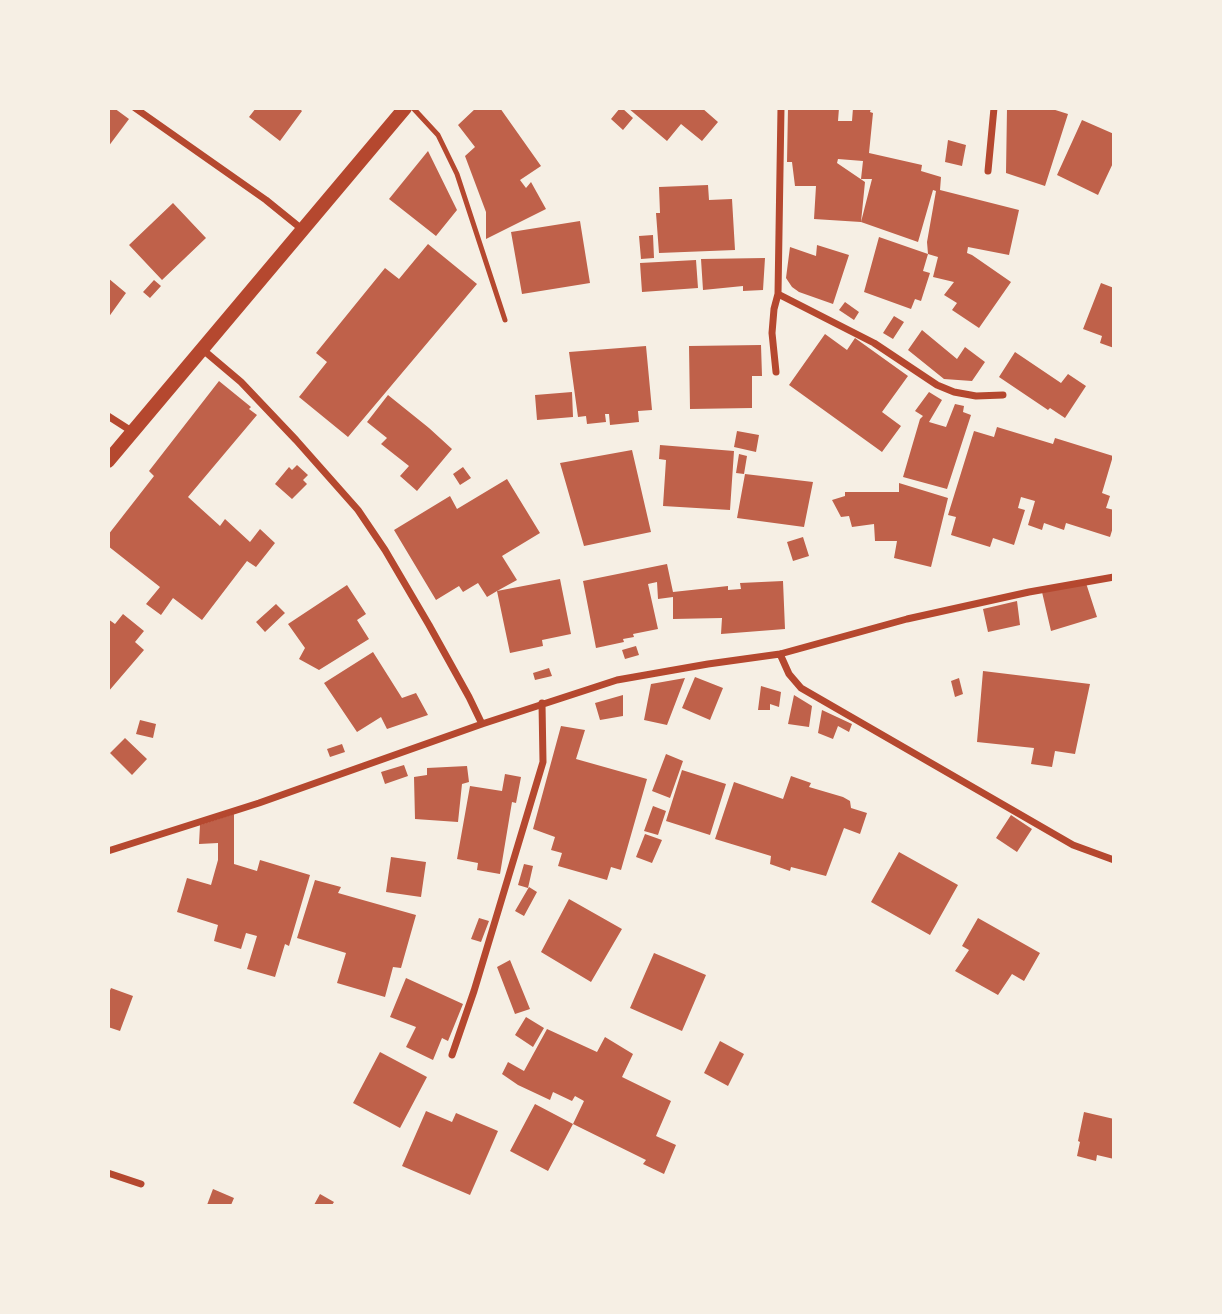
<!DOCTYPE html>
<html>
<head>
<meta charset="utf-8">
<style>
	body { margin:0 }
	#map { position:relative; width:1222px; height:1314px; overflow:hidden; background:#f6efe4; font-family:"Asap Condensed",sans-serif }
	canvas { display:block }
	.frame { position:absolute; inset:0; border:110px solid #f6efe4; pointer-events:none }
</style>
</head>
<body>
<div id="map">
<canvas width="1222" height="1314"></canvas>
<div class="frame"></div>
</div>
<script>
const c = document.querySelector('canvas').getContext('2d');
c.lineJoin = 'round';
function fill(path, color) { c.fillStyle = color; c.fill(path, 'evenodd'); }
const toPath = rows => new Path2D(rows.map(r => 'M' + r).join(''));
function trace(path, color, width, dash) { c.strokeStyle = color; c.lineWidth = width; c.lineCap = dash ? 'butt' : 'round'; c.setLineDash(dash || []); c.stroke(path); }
fill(toPath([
	[108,108,114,108,129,119,108,147],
	[256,108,299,108,302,111,280,141,249,117],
	[476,108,500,108,541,166,520,180,526,188,531,182,546,209,486,239,486,212,465,156,475,147,458,125],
	[620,108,622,108,633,118,623,130,611,119],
	[628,108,702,108,718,122,702,141,681,124,667,141],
	[788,108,839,108,838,121,852,121,853,108,871,108,870,112,873,113,869,153,922,165,921,171,941,177,940,190,1019,210,1009,255,968,247,967,253,972,255,1011,282,979,328,952,310,957,303,944,295,954,282,933,277,938,257,928,254,927,242,936,191,933,190,918,242,861,222,872,179,861,179,863,161,838,159,837,163,865,182,861,222,814,219,816,186,795,186,792,162,787,162],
	[1007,108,1049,108,1068,114,1045,186,1006,173],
	[1082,120,1114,134,1114,161,1098,195,1057,175],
	[948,140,966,145,962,166,945,162],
	[428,151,457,210,436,236,389,199],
	[708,185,709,200,732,199,735,250,659,253,656,213,660,213,659,187],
	[173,203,206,238,162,280,129,245],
	[580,221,590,283,522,294,511,232],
	[653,235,654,258,641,259,639,236],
	[879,237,928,254,923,271,930,273,921,301,915,299,911,309,864,292],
	[428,244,477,284,348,437,299,397,327,362,316,353,385,268,399,279],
	[817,245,849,255,833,304,799,292,792,287,786,278,790,247,816,256],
	[765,258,763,290,743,291,743,286,703,290,701,259],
	[696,260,698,288,642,292,640,263],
	[108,278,126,293,108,318],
	[154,280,161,286,150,298,143,292],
	[1101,283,1114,288,1114,348,1100,343,1102,336,1083,329],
	[845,302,859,312,854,320,839,310],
	[894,316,904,322,893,339,883,333],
	[922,330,957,359,965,347,985,362,972,381,944,379,908,350],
	[825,334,847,350,855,338,908,376,882,412,901,426,882,452,789,385],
	[761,345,762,376,752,376,752,408,690,409,689,346],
	[646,346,652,410,638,411,639,422,610,425,609,414,605,414,606,422,587,424,586,416,578,417,569,352],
	[1015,352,1061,383,1068,374,1086,386,1065,418,1050,408,1048,410,999,377],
	[219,381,251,407,249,409,257,415,188,497,220,526,225,519,250,542,260,529,275,543,256,567,247,561,202,620,173,598,161,615,146,604,160,587,108,546,108,535,154,476,149,471],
	[572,392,573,417,537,420,535,395],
	[929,392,942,400,929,422,946,427,955,404,964,406,963,412,971,415,947,489,903,477,920,419,923,416,915,411],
	[388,395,429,428,452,449,417,491,400,476,409,466,381,444,387,438,367,422],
	[997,427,1053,444,1055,438,1113,456,1102,493,1110,496,1106,508,1114,510,1114,524,1110,537,1066,523,1064,530,1044,523,1042,530,1028,525,1035,501,1021,497,1018,508,1025,510,1014,545,993,538,990,547,951,535,956,517,948,515,974,431,994,437],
	[737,431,759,435,756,452,734,447],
	[660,445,734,451,730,510,663,506,666,460,659,459],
	[632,450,651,532,584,546,560,463],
	[739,454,747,456,744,474,736,473],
	[297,465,308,475,303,480,307,484,292,499,275,484,289,467,292,470],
	[463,467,471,478,460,485,453,474],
	[745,474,813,482,804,527,737,518],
	[507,479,540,533,502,556,517,580,497,591,560,579,571,634,542,640,543,646,510,653,497,591,487,597,478,583,463,592,459,586,436,600,394,530,450,496,457,509],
	[899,483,948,498,931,567,894,558,897,541,875,541,874,524,852,527,849,516,841,517,832,500,845,496,845,492,899,492],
	[803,537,809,556,793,561,787,542],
	[667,564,673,592,728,586,728,590,741,589,740,583,783,581,785,629,721,634,722,618,673,619,673,597,658,599,657,582,648,584,658,629,633,634,634,637,623,639,624,642,596,648,583,581],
	[1086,583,1097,617,1051,631,1042,592],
	[347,585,366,614,357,620,369,639,319,670,299,659,305,648,288,624],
	[1017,601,1020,625,988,632,983,609],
	[276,604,285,613,265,632,256,622],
	[123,614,144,631,135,642,144,650,108,692,108,619,115,624],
	[636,646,639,655,625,659,622,650],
	[373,652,402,698,416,693,428,715,387,729,381,717,357,732,324,683],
	[549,668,552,676,535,680,533,673],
	[983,671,1090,684,1075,754,1055,751,1052,767,1031,764,1034,748,977,742],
	[695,677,723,688,710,720,682,708],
	[685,678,667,725,644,720,651,684],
	[959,678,963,694,955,697,951,681],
	[761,686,781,692,779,707,770,704,770,710,758,710],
	[623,695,623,716,600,720,595,703],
	[794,695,812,706,809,727,788,724],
	[822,710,852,724,849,732,838,726,833,739,818,733],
	[140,720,156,724,153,738,136,734],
	[561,726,585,730,576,759,647,779,621,870,611,867,607,880,558,866,562,853,551,850,555,837,533,829],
	[125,738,147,759,132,775,110,753],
	[342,744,345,752,330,757,327,749],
	[666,754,683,761,670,798,652,791],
	[404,765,408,776,385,784,381,772],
	[467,766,469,782,462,784,458,822,415,819,414,777,427,775,427,768],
	[682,770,726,784,710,835,666,821],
	[505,774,521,777,516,803,512,802,500,874,477,870,478,863,457,859,470,786,502,791],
	[791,776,811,783,809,787,843,797,850,801,851,808,867,813,860,834,844,828,826,876,791,867,790,871,770,864,771,856,715,839,734,782,783,799],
	[653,806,666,811,658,835,644,831],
	[234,814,234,864,257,871,260,860,310,875,289,946,285,944,275,977,247,969,257,936,246,933,241,949,214,941,218,925,177,912,187,878,211,885,218,860,218,843,199,844,200,825],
	[1011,815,1032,829,1017,852,996,838],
	[645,834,662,840,652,863,636,857],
	[899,852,958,885,930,935,871,902],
	[391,857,426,862,421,897,386,892],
	[524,864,533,866,528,888,518,885],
	[315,880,341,887,338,893,416,915,401,968,393,967,385,997,337,983,346,953,297,938],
	[529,887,537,892,524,916,515,911],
	[569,899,622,929,591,982,541,952],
	[479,918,489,921,481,942,471,939],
	[978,918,1040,953,1024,981,1012,974,998,995,955,971,969,950,962,946],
	[654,953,706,975,682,1031,630,1008],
	[510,960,530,1009,515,1014,497,967],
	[406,978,463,1004,448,1041,442,1038,433,1060,406,1047,416,1027,390,1017],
	[111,988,133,996,120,1031,108,1027,108,995],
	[526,1017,544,1028,533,1047,515,1035],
	[547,1029,597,1052,605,1037,633,1054,622,1077,671,1101,656,1136,676,1145,664,1174,643,1164,646,1160,573,1124,584,1101,575,1096,572,1101,553,1092,550,1100,518,1085,502,1074,508,1062,524,1071],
	[720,1041,744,1054,728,1086,704,1073],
	[380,1052,427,1077,400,1128,353,1103],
	[535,1104,573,1124,548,1171,510,1151],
	[426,1111,452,1122,456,1113,498,1131,470,1195,402,1166],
	[1084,1112,1114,1119,1114,1159,1097,1155,1096,1161,1077,1156,1080,1142,1078,1141],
	[213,1189,234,1198,231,1205,207,1205],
	[320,1194,334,1202,332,1205,314,1205]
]), '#bf614a');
trace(toPath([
	[413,108,438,135,457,174,505,320]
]), '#b5482f', 5);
trace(toPath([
	[135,108,266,200,303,230],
	[988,171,994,108],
	[778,294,874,343,937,385,954,392,976,396,1003,395],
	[202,349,241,382,296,440,358,510,385,550,429,625,469,697,482,724],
	[776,372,772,333,774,309,778,294,781,108],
	[108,416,133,432],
	[780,654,789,674,801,688,1073,845,1114,860],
	[108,851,259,803,482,724,617,680,708,664,780,654,907,619,1029,592,1114,577],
	[452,1055,474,991,543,762,542,703],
	[108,1173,141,1184]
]), '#b5482f', 7);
trace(toPath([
	[108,461,405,108]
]), '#b5482f', 14);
</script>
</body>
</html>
